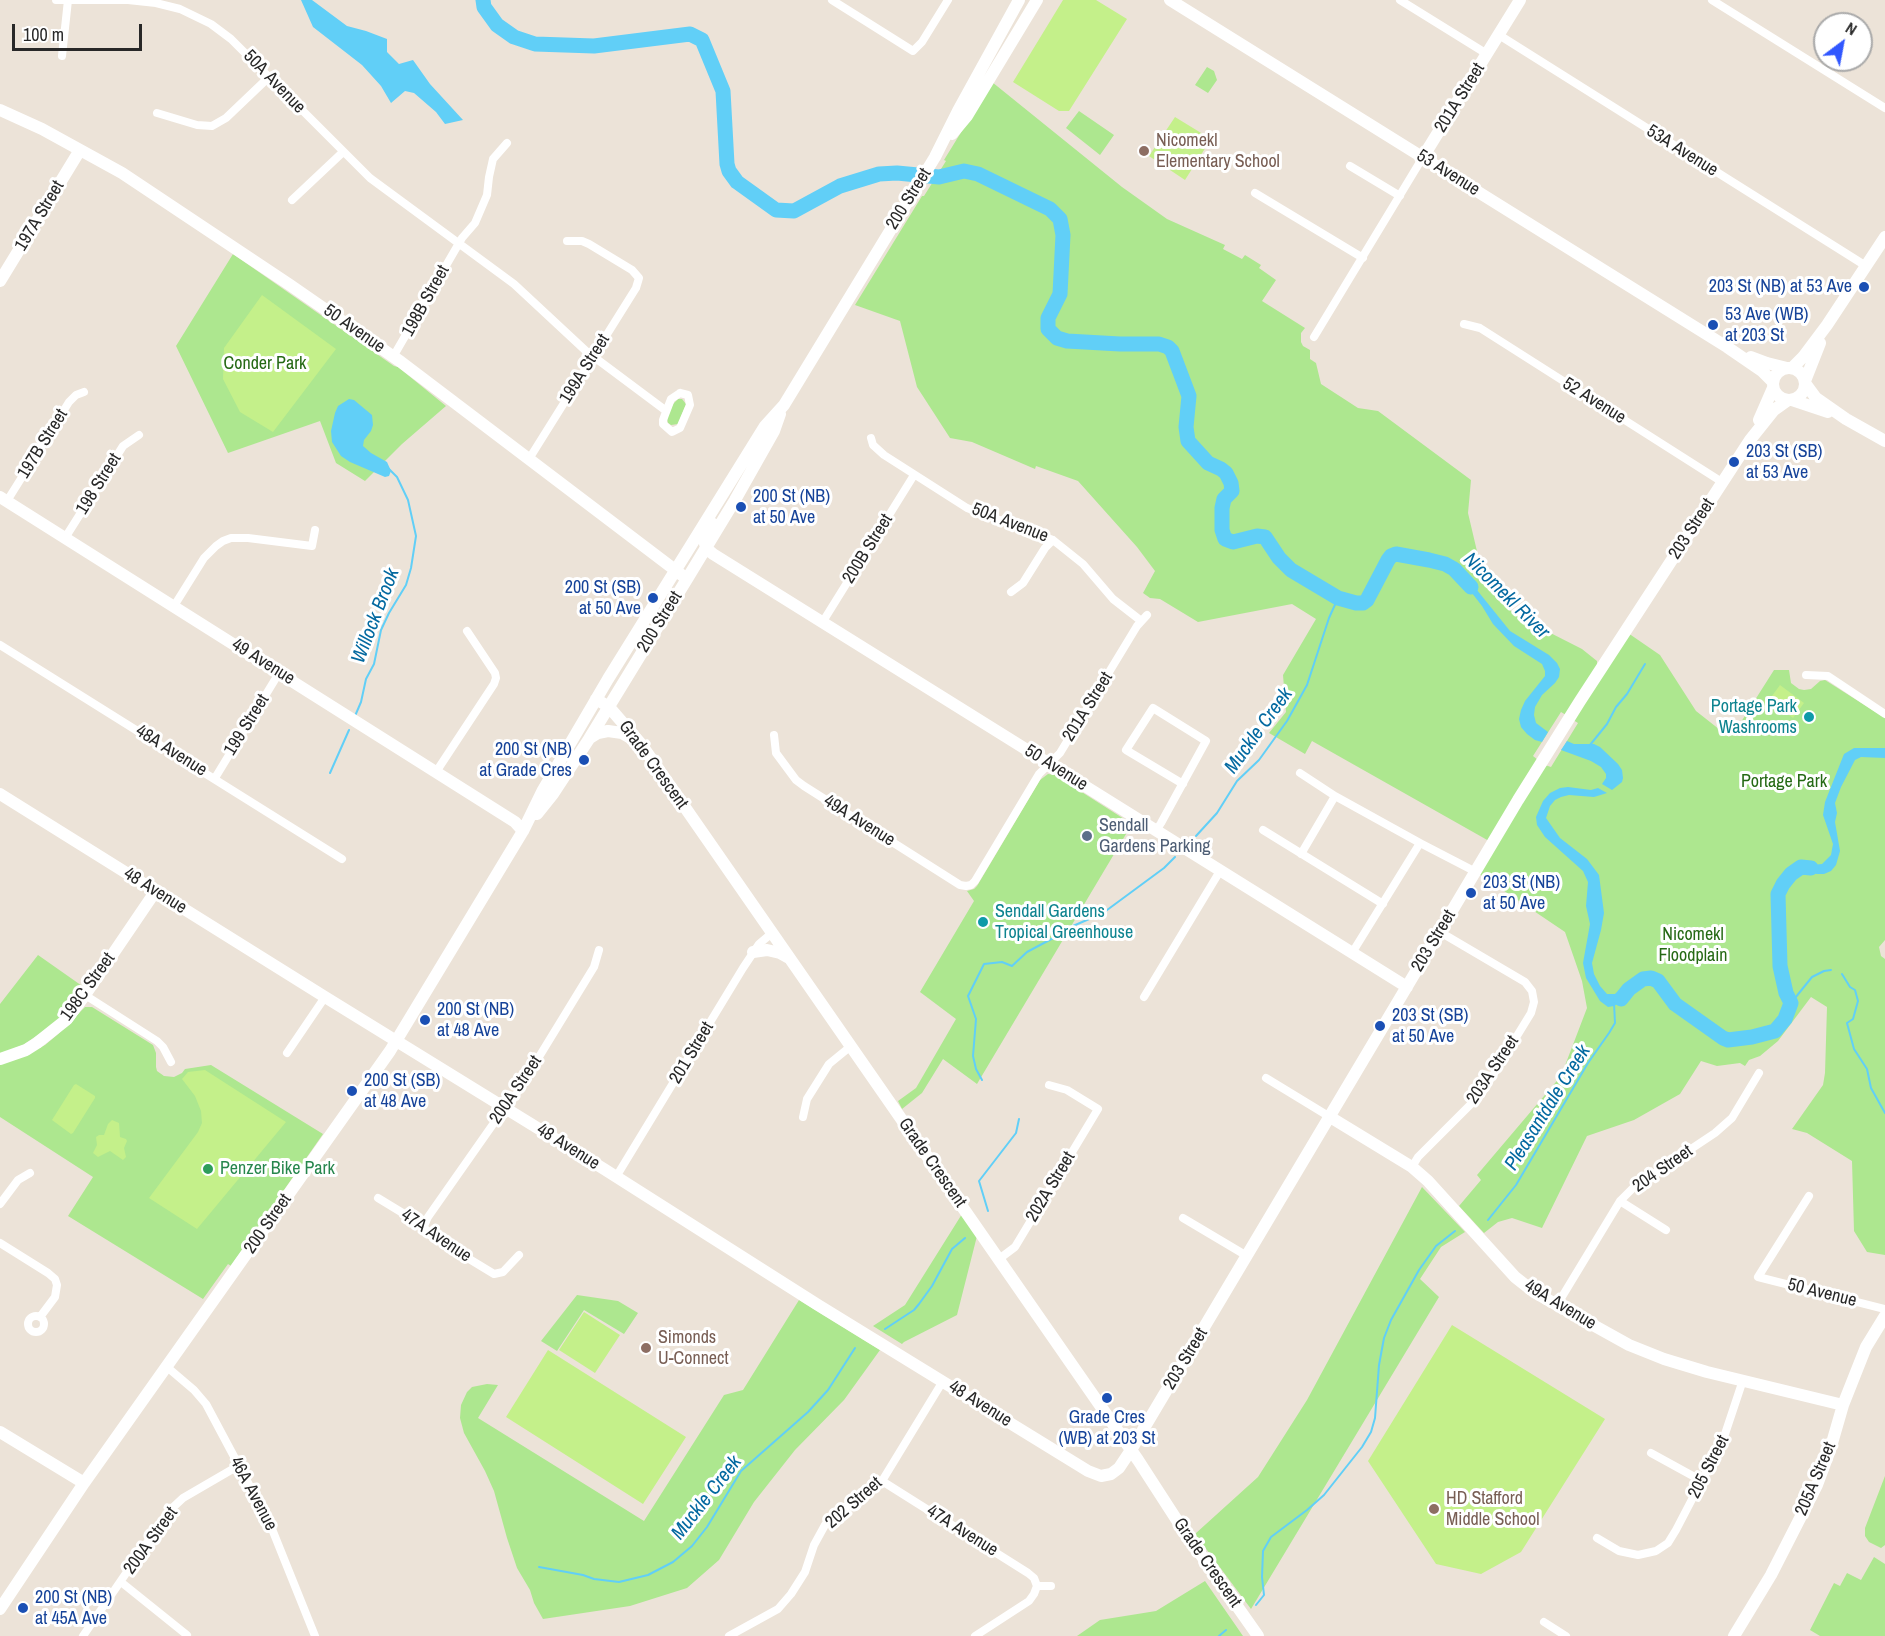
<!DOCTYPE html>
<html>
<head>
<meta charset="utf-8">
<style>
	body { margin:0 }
	#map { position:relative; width:1885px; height:1636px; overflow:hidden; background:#ece3d8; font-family:"Archivo Narrow",sans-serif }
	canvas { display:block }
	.north { position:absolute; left:1813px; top:12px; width:60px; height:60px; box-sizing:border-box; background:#fff; border:2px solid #a9a9a9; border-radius:50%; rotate:32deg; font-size:16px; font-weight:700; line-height:24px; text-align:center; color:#282828 }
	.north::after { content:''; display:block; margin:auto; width:21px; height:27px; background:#3157ff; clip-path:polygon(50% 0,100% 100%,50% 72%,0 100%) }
	.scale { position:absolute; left:12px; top:24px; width:130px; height:27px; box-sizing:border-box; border:3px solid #282828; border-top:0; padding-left:8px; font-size:18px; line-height:21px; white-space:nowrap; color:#282828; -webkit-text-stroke:4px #fff; paint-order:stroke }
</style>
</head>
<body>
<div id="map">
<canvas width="1885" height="1636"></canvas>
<div class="north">N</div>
<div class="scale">100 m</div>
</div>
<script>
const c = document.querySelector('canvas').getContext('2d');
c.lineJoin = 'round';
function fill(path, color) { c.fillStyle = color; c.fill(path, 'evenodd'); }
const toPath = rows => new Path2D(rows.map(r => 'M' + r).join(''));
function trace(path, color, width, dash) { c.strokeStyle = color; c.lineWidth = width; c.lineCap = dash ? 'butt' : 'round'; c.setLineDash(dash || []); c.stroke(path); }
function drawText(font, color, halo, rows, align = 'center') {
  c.font = font + ' "Archivo Narrow",sans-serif'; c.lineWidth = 6; c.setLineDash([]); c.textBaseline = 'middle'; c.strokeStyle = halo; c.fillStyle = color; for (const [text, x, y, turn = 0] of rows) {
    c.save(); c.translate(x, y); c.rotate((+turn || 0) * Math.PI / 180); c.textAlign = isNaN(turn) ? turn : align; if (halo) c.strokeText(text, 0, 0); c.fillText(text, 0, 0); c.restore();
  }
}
fill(toPath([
	[1207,67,1214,71,1217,80,1208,93,1195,85],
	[992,82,1122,187,1167,219,1225,245,1223,249,1242,259,1245,255,1261,265,1259,268,1276,280,1262,301,1305,328,1301,333,1301,342,1303,346,1310,350,1310,359,1316,363,1321,384,1358,408,1378,411,1471,480,1468,513,1484,581,1498,600,1517,616,1582,649,1597,661,1597,667,1566,715,1561,712,1533,756,1538,760,1489,841,1312,741,1305,754,1269,733,1286,712,1283,675,1316,619,1292,604,1198,622,1160,599,1150,598,1143,593,1155,571,1137,547,1078,481,1036,466,1035,469,972,442,950,438,917,387,900,321,855,305,922,196,924,196,946,161,944,160],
	[1079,111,1114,135,1100,155,1066,128],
	[233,254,394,366,398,367,446,406,402,444,365,481,336,463,320,421,228,453,176,346],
	[678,399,682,399,686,404,678,424,671,425,668,423,667,418,673,404],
	[1628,633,1660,655,1696,711,1729,737,1741,722,1774,670,1789,670,1791,683,1799,689,1804,690,1811,689,1820,681,1825,680,1885,718,1885,940,1879,947,1881,956,1885,959,1885,1255,1867,1252,1854,1231,1852,1161,1807,1133,1792,1129,1823,1085,1825,1073,1827,1007,1811,997,1778,1041,1760,1056,1749,1060,1745,1066,1740,1063,1717,1066,1701,1061,1680,1094,1634,1120,1587,1136,1542,1228,1512,1218,1498,1222,1484,1233,1459,1206,1481,1180,1477,1175,1561,1076,1587,1008,1582,981,1565,932,1479,874,1545,765,1551,767,1578,723,1573,720],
	[1048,774,1055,775,1132,824,977,1084,943,1059,922,1093,902,1109,898,1101,916,1088,956,1019,920,992,974,901,967,891,974,889,977,886,1040,780],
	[38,955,85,988,57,1022,23,1045,0,1054,0,1004],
	[85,1007,92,1007,153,1045,156,1053,156,1067,157,1071,164,1076,174,1077,182,1073,185,1069,211,1065,323,1134,231,1266,228,1264,203,1299,68,1216,93,1177,0,1117,0,1064,35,1050,45,1045,57,1035],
	[1422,1187,1465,1232,1441,1247,1420,1279,1439,1297,1251,1609,1195,1534,1258,1477,1307,1400],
	[962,1214,977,1236,957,1315,904,1342,902,1344,873,1326,905,1305],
	[577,1295,618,1301,638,1313,624,1334,584,1310,557,1351,541,1341],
	[799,1300,880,1350,844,1400,795,1450,754,1502,719,1560,687,1588,630,1606,543,1619,534,1603,530,1590,517,1568,507,1538,494,1491,485,1471,464,1433,460,1418,461,1405,467,1392,472,1387,487,1384,498,1385,478,1418,644,1521,724,1395,743,1390],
	[1885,1476,1885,1545,1881,1548,1869,1542,1865,1536,1865,1528],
	[1874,1557,1885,1564,1885,1636,1820,1636,1810,1630,1834,1583,1840,1586,1847,1573,1861,1580],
	[1205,1581,1243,1636,1077,1636,1100,1620,1156,1611]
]), '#ade78f');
fill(toPath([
	[1063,0,1096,0,1127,19,1069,111,1059,111,1013,82],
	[1175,117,1211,139,1185,180,1149,156],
	[262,295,336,349,273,432,240,412,223,379,224,348],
	[1780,685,1804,703,1793,718,1769,700],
	[205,1070,286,1122,197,1229,149,1198,198,1132,202,1123,201,1111,195,1096,182,1079,188,1072],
	[76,1084,95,1096,95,1098,73,1133,71,1134,52,1120,74,1085],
	[112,1120,119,1123,120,1137,126,1139,127,1141,124,1148,126,1157,123,1160,110,1151,98,1157,93,1153,97,1145,96,1137,99,1135,104,1135,108,1124],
	[584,1312,620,1335,595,1373,559,1350],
	[1452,1325,1605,1419,1521,1552,1481,1574,1436,1564,1368,1461],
	[548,1350,686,1437,643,1504,506,1417]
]), '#c4f08a');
fill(toPath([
	[301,0,312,0,347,26,366,31,387,39,387,52,399,64,413,60,430,84,463,120,445,124,436,112,414,93,405,91,391,103,381,86,362,65,313,27],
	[349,399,354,400,372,415,373,425,371,431,364,440,363,446,371,453,387,462,391,471,389,476,385,477,350,462,341,456,332,442,331,431,335,413,338,406],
	[1460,569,1510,631,1549,655,1557,663,1560,669,1559,677,1555,683,1542,695,1535,707,1534,715,1536,723,1548,732,1542,742,1535,740,1527,734,1521,727,1519,719,1521,710,1525,701,1545,676,1545,671,1542,664,1514,646,1493,624,1482,606,1458,575],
	[1567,741,1574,744,1594,744,1600,747,1618,764,1622,770,1623,778,1622,782,1612,790,1602,784,1606,778,1606,774,1601,767,1591,761,1561,750],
	[1854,748,1885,748,1885,758,1861,757,1855,760,1841,787,1835,803,1837,813,1835,822,1840,851,1836,865,1831,871,1824,874,1817,874,1803,869,1796,872,1789,868,1801,862,1812,865,1822,864,1831,855,1833,844,1823,815,1825,802,1844,754],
	[1568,787,1591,790,1598,788,1607,793,1594,797,1569,795,1561,797,1555,800,1550,806,1546,818,1560,838,1587,859,1599,875,1604,913,1601,930,1592,963,1594,974,1600,986,1607,994,1615,994,1623,988,1634,985,1637,991,1614,1006,1608,1007,1600,1001,1586,978,1583,963,1590,924,1586,906,1588,882,1583,871,1545,837,1537,825,1536,817,1543,801,1550,793,1560,788]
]), '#61cff7');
trace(toPath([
	[355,716,361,702,366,679,374,664,381,630,389,613,406,585,411,568,416,536,408,500,397,477,388,468],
	[1590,745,1607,724,1616,707,1627,694,1645,664],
	[330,773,349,730],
	[1196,836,1217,813,1237,781,1259,760,1287,721,1307,685,1329,618,1338,598],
	[1842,974,1850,987,1855,990,1858,1001,1853,1019,1847,1023,1854,1049,1867,1069,1871,1088,1885,1113],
	[1791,1003,1812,977,1824,971,1831,970],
	[982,1080,976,1069,973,1056,976,1019,968,996,984,964,1002,962,1012,966,1027,952,1057,936,1066,929,1103,913,1164,868,1175,857],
	[988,1211,979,1181,1016,1133,1019,1119],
	[1488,1220,1516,1185,1588,1063,1609,1033,1615,1023,1614,1003],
	[885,1329,914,1310,919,1304,932,1286,952,1249,965,1238],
	[539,1567,583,1575,594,1579,619,1582,648,1575,673,1562,692,1546,707,1527,741,1471,808,1412,828,1390,855,1348],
	[1256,1605,1264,1595,1262,1577,1263,1551,1271,1537,1307,1510,1324,1495,1362,1447,1371,1432,1375,1418,1379,1365,1384,1338,1391,1320,1419,1270,1436,1246,1455,1231],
	[1219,1636,1226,1630]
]), '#61cff7', 2);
trace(toPath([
	[483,0,484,7,497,25,514,37,535,44,594,46,690,34,702,40,723,91,727,164,729,171,737,182,776,210,794,211,840,186,879,174,897,173,939,177,964,171,978,174,1050,209,1060,219,1063,235,1060,294,1048,318,1048,329,1057,338,1067,341,1120,344,1159,344,1168,347,1172,351,1189,396,1186,427,1188,441,1208,463,1221,469,1226,473,1231,483,1232,491,1224,499,1222,508,1222,530,1225,539,1233,542,1257,536,1265,537,1279,558,1291,570,1338,598,1356,603,1363,603,1367,600,1388,560,1391,556,1396,554,1429,560,1445,564,1454,569,1471,587],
	[1621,999,1629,989,1643,979,1651,978,1658,981,1675,1004,1723,1038,1728,1040,1752,1037,1775,1031,1785,1019,1791,1003,1786,993,1780,966,1778,894,1783,884,1791,874,1801,867,1811,868]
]), '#61cff7', 15);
trace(toPath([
	[56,0,128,0,156,3,180,9,211,24,231,39,370,178,514,284,586,351,665,410],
	[832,0,913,51,922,42,948,0],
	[1400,0,1487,54],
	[1712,0,1885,108],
	[1499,35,1866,266],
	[62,56,68,0],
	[157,113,197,125,212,126,226,118,269,77],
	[1350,166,1400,196],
	[1255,193,1363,258],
	[292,200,343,152],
	[1464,324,1480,328,1722,482],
	[1314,337,1423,157],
	[393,357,462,238,475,223,487,195,489,177,493,159,507,143],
	[680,393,688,395,690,405,680,428,672,432,663,424,663,420,671,399,680,393],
	[871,438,873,445,884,455,967,508,1053,540,1083,564,1113,599,1140,620],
	[529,459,636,288,639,278,632,270,589,244,582,241,567,241],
	[7,501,69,402,76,395,84,392],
	[65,538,123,446,139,435],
	[1011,592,1023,583,1045,548,1053,540],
	[174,606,204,558,216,546,223,541,231,538,248,538,312,546,315,530],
	[822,623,914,475],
	[0,645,342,859],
	[1806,675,1828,676,1885,714],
	[774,735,776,753,796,780,804,786,960,885,966,886,971,885,975,881,1039,774,1060,753,1137,626,1147,615],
	[436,772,494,684,496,678,495,673,467,631],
	[1300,773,1335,796,1420,843,1476,872],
	[215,778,279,673],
	[1263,830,1383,904],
	[1156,831,1161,823,1206,741,1153,708,1126,750,1183,784],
	[1301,854,1335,796],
	[1352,953,1420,843],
	[85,995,157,1041,163,1047,171,1062],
	[1144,997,1220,871],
	[287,1053,325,997],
	[1266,1078,1330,1117],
	[803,1117,807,1099,829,1064,851,1046],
	[1412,1167,1418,1157,1482,1093,1531,1013,1534,1002,1532,991,1525,982,1440,932],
	[616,1177,743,968,759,944,772,933],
	[1809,1196,1758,1277,1885,1309],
	[378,1198,424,1226,428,1234,494,1274,503,1272,519,1255],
	[1620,1201,1666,1230],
	[0,1204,18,1180,30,1173],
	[1183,1218,1247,1256],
	[424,1226,428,1217,496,1120,512,1101,594,967,599,950],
	[0,1243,48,1273,55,1279,57,1285,55,1297,40,1317],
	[999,1259,1015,1247,1098,1109,1067,1090,1049,1085],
	[1557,1305,1620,1201,1634,1187,1715,1133,1732,1118,1759,1073],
	'28 1324a8 8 0 1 1 16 0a8 8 0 1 1-16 0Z',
	[167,1367,194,1390,206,1404,270,1524,315,1636],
	[1651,1453,1702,1481],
	[882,1481,1028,1573,1034,1578,1037,1586],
	[1597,1538,1619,1551,1638,1555,1656,1551,1668,1543,1676,1530,1723,1440,1743,1380],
	[121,1582,187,1635],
	[1037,1586,1051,1586],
	[1544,1622,1566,1636],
	[83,1636,168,1512,183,1498,238,1466],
	[729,1636,778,1609,791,1594,805,1572,814,1545,825,1525,841,1510,882,1481,943,1381],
	[975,1636,1029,1601,1034,1594,1037,1586]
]), '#fff', 8);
trace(toPath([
	[1170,0,1727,347,1762,371,1773,382],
	[0,110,42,129,122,173,290,285,401,362,687,579],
	[952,134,967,116,1037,0],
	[1423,157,1520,0],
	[0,281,80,150],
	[1751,357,1767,363,1787,368],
	'1773 384a16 16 0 1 1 32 0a16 16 0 1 1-32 0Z',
	[1792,368,1803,357,1827,325,1885,237],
	[1805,381,1820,343],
	[1805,383,1816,398,1846,419,1885,441],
	[1792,400,1828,412],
	[1759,420,1773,388],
	[0,497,515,822,523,831],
	[712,523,704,539,706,548,713,554,1407,987],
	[596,699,609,707,641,744,1138,1460,1180,1525,1258,1636],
	[590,738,598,733,608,731,622,733,634,740],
	[0,794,325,997,604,1169,818,1305,1088,1471,1101,1476,1111,1474,1119,1468,1131,1450,1518,800,1580,701,1750,440,1774,410,1788,400],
	[537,814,553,794,589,739,687,579,735,500,774,431,780,414],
	[753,952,767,950,780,953,789,958],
	[0,1059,26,1050,37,1043,66,1020,85,995,155,892],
	[1330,1117,1412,1167,1428,1181,1515,1277,1534,1292,1557,1305,1629,1345,1664,1359,1707,1372,1843,1405],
	[0,1432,84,1483],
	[0,1609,84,1483,390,1051,523,831,543,790,608,679,765,426,784,405,935,157,958,111,1019,0],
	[1734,1636,1771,1575,1817,1485,1830,1450,1843,1405,1866,1347,1885,1316]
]), '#fff', 12);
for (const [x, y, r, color] of [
	[1144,151,6,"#8d6e63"],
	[1864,287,6,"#1a4fb4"],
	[1713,325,6,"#1a4fb4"],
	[1734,462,6,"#1a4fb4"],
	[741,507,6,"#1a4fb4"],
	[653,598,6,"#1a4fb4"],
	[1809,717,6,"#0f9aa8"],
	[584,760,6,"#1a4fb4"],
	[1087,836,6,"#5c6f8a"],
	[1471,893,6,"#1a4fb4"],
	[983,922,6,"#0f9aa8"],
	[425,1020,6,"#1a4fb4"],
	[1380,1026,6,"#1a4fb4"],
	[352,1091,6,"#1a4fb4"],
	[208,1169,6,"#2e9e5b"],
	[646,1348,6,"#8d6e63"],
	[1107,1398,6,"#1a4fb4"],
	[1434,1509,6,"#8d6e63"],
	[23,1608,6,"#1a4fb4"]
]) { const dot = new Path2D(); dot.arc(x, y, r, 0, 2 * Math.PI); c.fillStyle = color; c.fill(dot); trace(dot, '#fff', 2); }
drawText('18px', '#282828', '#fff', [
	["50A Avenue",274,82,46],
	["201A Street",1460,98,-58],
	["53A Avenue",1682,151,32],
	["53 Avenue",1448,173,32],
	["200 Street",909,199,-58],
	["197A Street",40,216,-59],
	["198B Street",426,301,-61],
	["50 Avenue",354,329,35],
	["199A Street",585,369,-58],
	["52 Avenue",1594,401,32],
	["197B Street",43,444,-58],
	["198 Street",99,484,-58],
	["50A Avenue",1010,523,21],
	["203 Street",1692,529,-57],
	["200B Street",868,549,-58],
	["200 Street",660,622,-58],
	["49 Avenue",263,662,32],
	["201A Street",1088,707,-58],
	["199 Street",247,725,-58],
	["48A Avenue",171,751,32],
	["Grade Crescent",653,765,54],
	["50 Avenue",1056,768,32],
	["49A Avenue",859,821,32],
	["48 Avenue",155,891,32],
	["203 Street",1434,941,-59],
	["198C Street",88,987,-54],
	["201 Street",692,1053,-59],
	["203A Street",1493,1070,-56],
	["200A Street",516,1090,-56],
	["48 Avenue",568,1147,32],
	["Grade Crescent",932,1163,55],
	["204 Street",1663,1169,-35],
	["202A Street",1051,1187,-59],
	["200 Street",268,1224,-55],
	["47A Avenue",436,1236,34],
	["50 Avenue",1822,1293,14],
	["49A Avenue",1560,1305,31],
	["203 Street",1186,1359,-59],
	["48 Avenue",980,1404,32],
	["205 Street",1709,1467,-63],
	["205A Street",1816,1479,-67],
	["46A Avenue",253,1494,62],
	["202 Street",854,1503,-41],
	["47A Avenue",962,1531,32],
	["200A Street",151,1541,-54],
	["Grade Crescent",1207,1563,55]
]);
drawText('18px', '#785e54', '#fff', [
	["Nicomekl",1156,141],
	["Elementary School",1156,162],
	["Simonds",658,1338],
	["U-Connect",658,1359],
	["HD Stafford",1446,1499],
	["Middle School",1446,1520]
], 'left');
drawText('18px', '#164399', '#fff', [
	["203 St (NB) at 53 Ave",1852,287,"right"],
	["53 Ave (WB)",1725,315],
	["at 203 St",1725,336],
	["203 St (SB)",1746,452],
	["at 53 Ave",1746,473],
	["200 St (NB)",753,497],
	["at 50 Ave",753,518],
	["200 St (SB)",641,588,"right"],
	["at 50 Ave",641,609,"right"],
	["200 St (NB)",572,750,"right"],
	["at Grade Cres",572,771,"right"],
	["203 St (NB)",1483,883],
	["at 50 Ave",1483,904],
	["200 St (NB)",437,1010],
	["at 48 Ave",437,1031],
	["203 St (SB)",1392,1016],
	["at 50 Ave",1392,1037],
	["200 St (SB)",364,1081],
	["at 48 Ave",364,1102],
	["Grade Cres",1107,1418,"center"],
	["(WB) at 203 St",1107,1439,"center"],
	["200 St (NB)",35,1598],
	["at 45A Ave",35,1619]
], 'left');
drawText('18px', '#256914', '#fff', [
	["Conder Park",265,364],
	["Portage Park",1784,782],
	["Nicomekl",1693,935],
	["Floodplain",1693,956]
]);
drawText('18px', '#0d838f', '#fff', [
	["Portage Park",1797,707],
	["Washrooms",1797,728],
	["Sendall Gardens",995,912,"left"],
	["Tropical Greenhouse",995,933,"left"]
], 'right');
drawText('18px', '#4e5e75', '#fff', [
	["Sendall",1099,826],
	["Gardens Parking",1099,847]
], 'left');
drawText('18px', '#27864d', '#fff', [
	["Penzer Bike Park",220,1169]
], 'left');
drawText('italic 20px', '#0369a0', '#fff', [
	["Nicomekl River",1506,596,45],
	["Willock Brook",376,616,-69],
	["Muckle Creek",1259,731,-54],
	["Pleasantdale Creek",1548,1108,-58],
	["Muckle Creek",707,1498,-52]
]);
</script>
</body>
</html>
